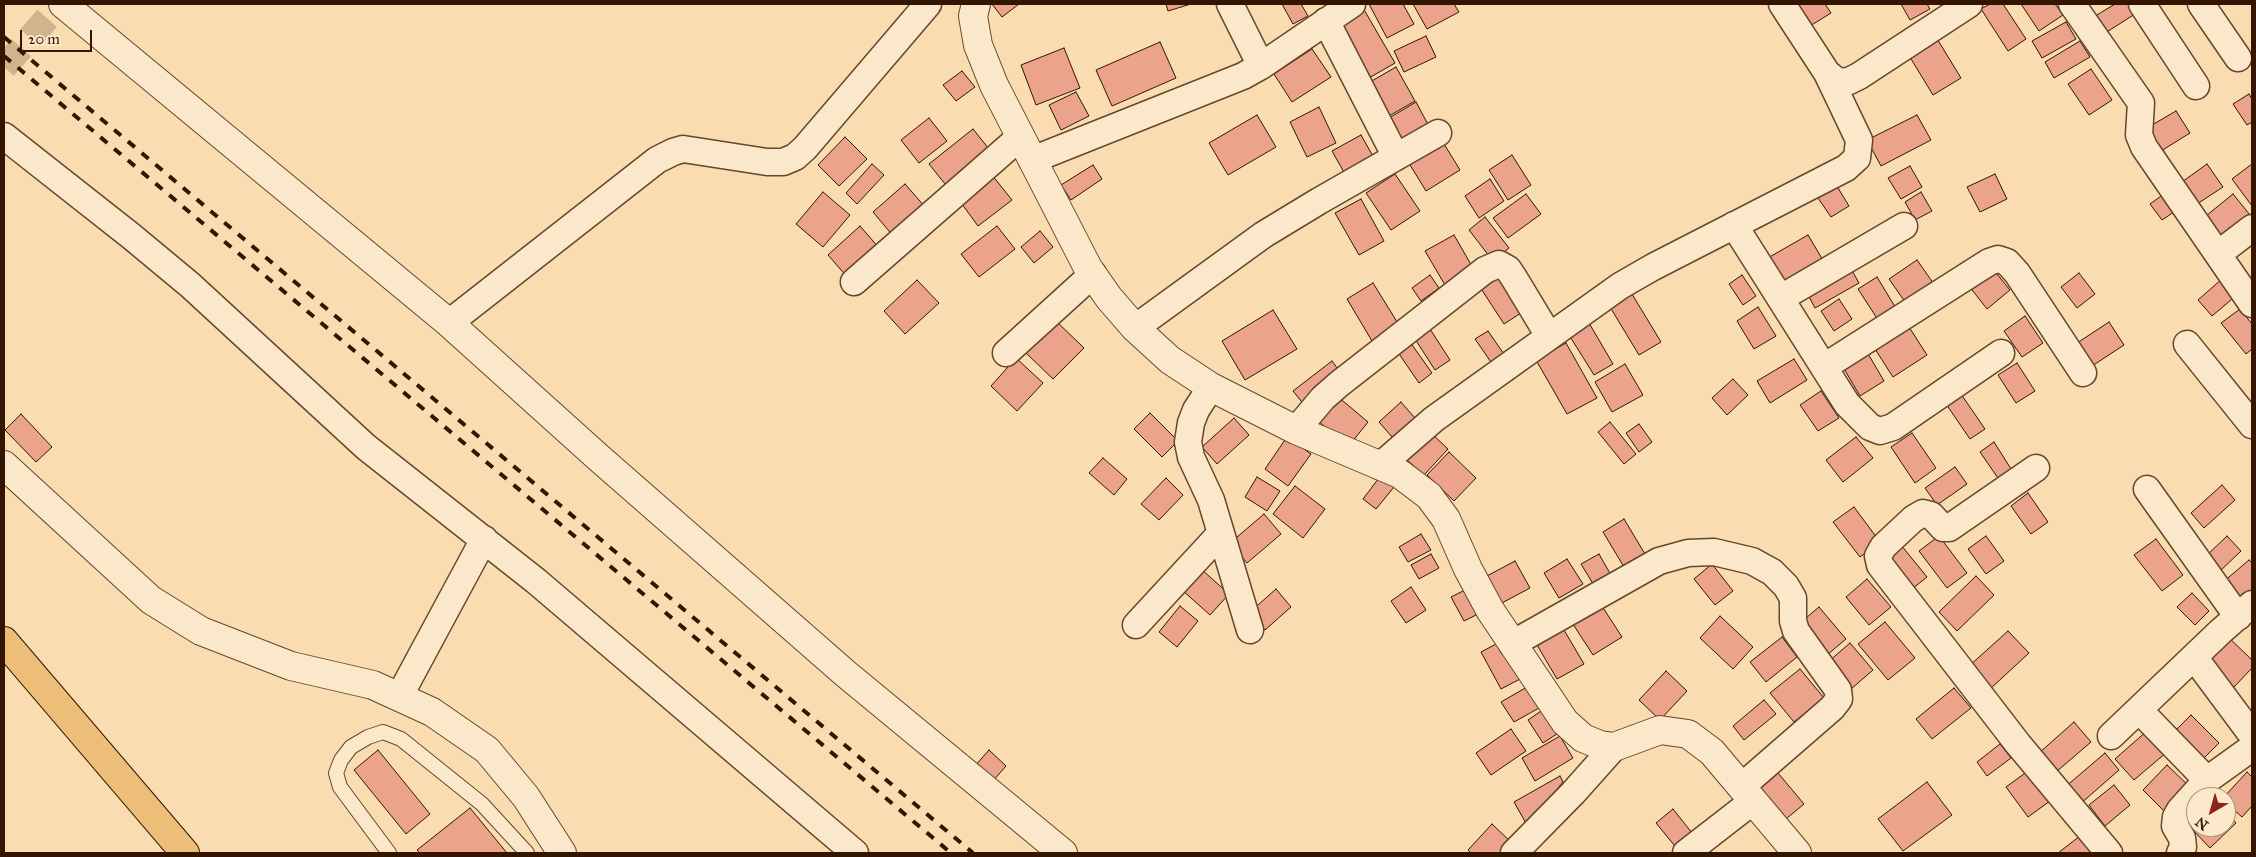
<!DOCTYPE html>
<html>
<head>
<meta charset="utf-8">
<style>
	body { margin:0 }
	#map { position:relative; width:2256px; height:857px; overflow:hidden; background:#f9dcaf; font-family:"IM FELL Great Primer",serif }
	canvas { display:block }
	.frame { position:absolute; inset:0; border:5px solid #331501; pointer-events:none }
	.north { position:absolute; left:2186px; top:787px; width:50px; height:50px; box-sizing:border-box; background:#fbe8cb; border:1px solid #ab947a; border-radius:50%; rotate:218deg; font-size:14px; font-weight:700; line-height:20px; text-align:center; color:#331501 }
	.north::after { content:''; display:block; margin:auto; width:18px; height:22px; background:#8f2418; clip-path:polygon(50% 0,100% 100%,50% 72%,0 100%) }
	.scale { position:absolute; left:20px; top:30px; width:72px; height:22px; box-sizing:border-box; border:2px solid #331501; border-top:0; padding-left:6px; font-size:15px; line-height:18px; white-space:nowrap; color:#331501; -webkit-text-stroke:4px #fbe8cb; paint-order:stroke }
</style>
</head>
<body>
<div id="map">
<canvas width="2256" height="857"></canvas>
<div class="frame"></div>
<div class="north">N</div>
<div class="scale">20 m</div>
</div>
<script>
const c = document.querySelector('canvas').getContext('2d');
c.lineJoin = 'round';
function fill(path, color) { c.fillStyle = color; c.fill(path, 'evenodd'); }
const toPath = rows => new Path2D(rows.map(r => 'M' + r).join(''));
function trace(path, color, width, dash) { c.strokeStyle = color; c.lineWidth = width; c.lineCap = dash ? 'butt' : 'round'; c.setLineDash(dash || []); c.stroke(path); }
const building = toPath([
	[992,4,1019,4,1002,17,992,4],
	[1166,4,1191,4,1168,11,1166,4],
	[1282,4,1301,4,1308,16,1293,24,1282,4],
	[1369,4,1403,4,1414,24,1387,38,1369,4],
	[1413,4,1454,4,1459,12,1427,29,1413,4],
	[1795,4,1825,4,1831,13,1810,26,1795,4],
	[1901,4,1927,4,1930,9,1910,20,1901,4],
	[1990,4,2003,4,2026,39,2008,51,1981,9,1990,4],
	[2021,4,2055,4,2063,15,2039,31,2021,4],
	[2115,4,2128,4,2135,14,2102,35,2092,18,2115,4],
	[1363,8,1395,63,1369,78,1337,22,1363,8],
	[2066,22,2076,39,2042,58,2032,41,2066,22],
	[1426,36,1436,57,1404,72,1394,51,1426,36],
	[1936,37,1961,78,1933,95,1908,54,1936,37],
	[2080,41,2090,57,2054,78,2045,62,2080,41],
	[1160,42,1176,78,1112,106,1096,70,1160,42],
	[1064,48,1080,88,1036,105,1021,65,1064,48],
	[1312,49,1331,77,1292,102,1274,74,1312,49],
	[1396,67,1415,101,1389,116,1370,82,1396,67],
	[2091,69,2112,100,2089,115,2068,84,2091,69],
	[962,71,975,87,956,101,943,85,962,71],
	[1076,92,1089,116,1061,130,1049,105,1076,92],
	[2249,94,2252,99,2252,122,2247,125,2233,104,2249,94],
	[1416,102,1432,132,1401,149,1384,121,1416,102],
	[1319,107,1336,143,1307,157,1290,122,1319,107],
	[2176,111,2190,133,2161,151,2147,128,2176,111],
	[1257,115,1276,147,1228,175,1209,143,1257,115],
	[1917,115,1931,140,1881,166,1867,140,1917,115],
	[929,118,947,141,919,163,901,140,929,118],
	[973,129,993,154,949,189,929,164,973,129],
	[1361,135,1374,158,1345,174,1332,151,1361,135],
	[845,137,867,159,839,186,818,165,845,137],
	[1441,139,1460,170,1426,191,1407,160,1441,139],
	[1512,155,1531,185,1508,200,1489,170,1512,155],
	[872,164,884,175,857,204,846,193,872,164],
	[2207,164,2223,187,2197,204,2182,182,2207,164],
	[2252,164,2252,206,2232,179,2252,164],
	[1093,165,1102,179,1071,200,1061,185,1093,165],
	[1910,166,1922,187,1901,199,1888,178,1910,166],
	[1395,174,1420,211,1391,230,1366,193,1395,174],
	[1995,174,2007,199,1980,212,1967,187,1995,174],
	[992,175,1012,200,978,226,959,200,992,175],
	[1490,179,1504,201,1479,218,1465,196,1490,179],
	[1835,183,1849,206,1831,217,1816,195,1835,183],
	[905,184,926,208,894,237,873,212,905,184],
	[2171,189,2183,206,2162,220,2150,204,2171,189],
	[823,192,850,215,823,247,796,224,823,192],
	[1921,192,1932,211,1915,220,1905,202,1921,192],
	[1526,194,1541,214,1508,238,1493,218,1526,194],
	[2233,194,2250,215,2218,241,2201,220,2233,194],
	[1361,199,1384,241,1359,255,1335,213,1361,199],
	[1485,217,1509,248,1493,261,1469,230,1485,217],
	[860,226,880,249,848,278,828,255,860,226],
	[997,226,1015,249,979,277,961,254,997,226],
	[1040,231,1053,247,1034,263,1021,247,1040,231],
	[1454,235,1473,268,1445,285,1425,251,1454,235],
	[1808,235,1824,262,1782,286,1766,259,1808,235],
	[1917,260,1936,287,1908,306,1889,279,1917,260],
	[1850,267,1859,283,1815,308,1806,291,1850,267],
	[1992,268,2010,290,1987,309,1969,286,1992,268],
	[1498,271,1524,311,1504,324,1478,284,1498,271],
	[2079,273,2095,294,2077,308,2061,287,2079,273],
	[1430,275,1439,288,1421,301,1412,288,1430,275],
	[1742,275,1756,296,1743,305,1729,284,1742,275],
	[1877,277,1900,315,1882,326,1858,289,1877,277],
	[2223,278,2238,294,2212,316,2198,300,2223,278],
	[917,280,939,303,905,334,884,311,917,280],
	[1373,283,1399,325,1372,341,1347,299,1373,283],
	[1632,294,1661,342,1639,355,1610,307,1632,294],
	[1839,299,1852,319,1834,331,1821,311,1839,299],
	[1758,307,1776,336,1754,349,1737,321,1758,307],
	[2240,309,2252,324,2252,349,2246,354,2221,323,2240,309],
	[1273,310,1297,349,1245,380,1222,341,1273,310],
	[2025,316,2043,343,2022,357,2004,331,2025,316],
	[1056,321,1084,348,1053,379,1025,352,1056,321],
	[2109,322,2124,345,2089,368,2074,345,2109,322],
	[1589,323,1613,364,1594,375,1569,335,1589,323],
	[1909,327,1927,355,1893,377,1875,349,1909,327],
	[1430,329,1450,360,1435,370,1415,339,1430,329],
	[1488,331,1506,357,1493,365,1475,339,1488,331],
	[1410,342,1432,373,1419,383,1397,351,1410,342],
	[1566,343,1597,398,1567,414,1536,360,1566,343],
	[1867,352,1884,381,1860,396,1843,367,1867,352],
	[1016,358,1043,383,1017,411,991,386,1016,358],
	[1794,359,1807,380,1770,403,1757,381,1794,359],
	[1332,361,1344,377,1305,406,1293,391,1332,361],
	[2017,363,2035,391,2016,403,1998,375,2017,363],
	[1625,364,1643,395,1612,412,1595,382,1625,364],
	[1733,379,1748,395,1727,415,1712,398,1733,379],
	[1821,391,1839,418,1818,431,1800,405,1821,391],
	[1961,394,1985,429,1970,439,1946,404,1961,394],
	[1337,396,1368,422,1348,447,1317,420,1337,396],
	[1401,402,1421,425,1399,445,1379,422,1401,402],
	[1150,413,1178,441,1162,457,1134,429,1150,413],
	[21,414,52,447,36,462,5,430,21,414],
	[1234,418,1249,435,1217,464,1202,447,1234,418],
	[1610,422,1636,454,1624,464,1598,432,1610,422],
	[1639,424,1652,442,1639,452,1626,433,1639,424],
	[1912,433,1936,468,1915,483,1891,447,1912,433],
	[1432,434,1448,449,1424,475,1407,460,1432,434],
	[1287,437,1311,454,1288,486,1265,469,1287,437],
	[1856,437,1873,458,1843,482,1826,460,1856,437],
	[1994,442,2013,472,2000,481,1980,452,1994,442],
	[1449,452,1476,478,1454,501,1427,475,1449,452],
	[1103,458,1127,479,1114,495,1089,473,1103,458],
	[1955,467,1967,484,1937,505,1925,488,1955,467],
	[1382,474,1399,481,1376,509,1363,499,1382,474],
	[1257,477,1280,491,1267,511,1245,497,1257,477],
	[1166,478,1183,495,1159,520,1141,504,1166,478],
	[2222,485,2235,500,2204,528,2191,513,2222,485],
	[1295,486,1325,509,1303,538,1273,514,1295,486],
	[2028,493,2048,522,2031,534,2011,506,2028,493],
	[1854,507,1880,542,1860,557,1833,522,1854,507],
	[1264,514,1281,534,1247,563,1230,543,1264,514],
	[1624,519,1648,559,1627,572,1603,532,1624,519],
	[1421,534,1431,550,1408,562,1399,547,1421,534],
	[1939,536,1967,573,1947,588,1919,551,1939,536],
	[1986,536,2004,561,1986,574,1968,549,1986,536],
	[2227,536,2241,551,2218,573,2204,558,2227,536],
	[2156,539,2183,575,2162,591,2134,555,2156,539],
	[1901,545,1927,577,1912,589,1887,556,1901,545],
	[1431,554,1439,568,1419,579,1411,565,1431,554],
	[1599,554,1612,577,1595,587,1581,564,1599,554],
	[1567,559,1583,584,1559,598,1544,573,1567,559],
	[2249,560,2252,563,2252,594,2240,604,2222,583,2249,560],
	[1515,561,1530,588,1500,604,1485,577,1515,561],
	[1712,564,1733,591,1715,605,1694,579,1712,564],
	[1200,568,1229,594,1210,615,1181,589,1200,568],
	[1976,576,1994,595,1957,631,1939,612,1976,576],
	[1867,579,1891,607,1869,625,1846,597,1867,579],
	[1411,587,1426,610,1406,623,1391,601,1411,587],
	[1471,587,1484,611,1464,621,1451,597,1471,587],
	[1276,589,1291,607,1265,630,1249,613,1276,589],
	[2192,593,2209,611,2195,625,2177,607,2192,593],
	[1598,600,1622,637,1593,655,1569,618,1598,600],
	[1180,606,1198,621,1177,647,1159,632,1180,606],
	[1819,607,1846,639,1827,655,1800,623,1819,607],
	[1720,616,1753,647,1733,669,1700,638,1720,616],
	[1885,622,1915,658,1888,680,1858,644,1885,622],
	[1564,630,1584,664,1557,679,1537,645,1564,630],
	[2008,631,2029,653,1989,690,1968,667,2008,631],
	[2226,635,2252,660,2252,668,2234,687,2204,659,2226,635],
	[1782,637,1797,657,1766,682,1750,662,1782,637],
	[1500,642,1520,679,1501,689,1481,652,1500,642],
	[1850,643,1873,670,1851,689,1828,662,1850,643],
	[1800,669,1824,698,1794,722,1770,693,1800,669],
	[1666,671,1687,691,1660,720,1639,700,1666,671],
	[1527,687,1539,708,1514,722,1501,702,1527,687],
	[1954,688,1971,708,1932,739,1916,719,1954,688],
	[1764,700,1776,714,1744,740,1733,726,1764,700],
	[1547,707,1563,730,1543,743,1528,720,1547,707],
	[2191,715,2219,743,2202,760,2174,732,2191,715],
	[2074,722,2091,742,2056,772,2039,753,2074,722],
	[1511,729,1526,751,1491,775,1476,753,1511,729],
	[2148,730,2167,752,2134,780,2115,759,2148,730],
	[1560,736,1573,758,1535,781,1522,758,1560,736],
	[2000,744,2011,758,1987,776,1977,762,2000,744],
	[378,750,430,814,406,834,354,770,378,750],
	[989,750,1006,766,992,782,974,767,989,750],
	[2105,753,2119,770,2079,805,2064,788,2105,753],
	[2167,765,2191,788,2166,813,2143,790,2167,765],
	[2028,771,2050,801,2028,817,2006,787,2028,771],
	[2247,772,2252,777,2252,806,2242,817,2226,803,2224,797,2247,772],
	[1778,773,1804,804,1786,819,1760,788,1778,773],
	[1560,776,1563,782,1527,825,1514,802,1560,776],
	[1927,782,1952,815,1903,851,1878,819,1927,782],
	[2114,785,2130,805,2105,826,2089,805,2114,785],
	[470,808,507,853,420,853,417,850,470,808],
	[1673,809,1696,838,1679,851,1656,823,1673,809],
	[2226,813,2236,823,2210,848,2190,827,2196,821,2196,827,2226,827,2226,813],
	[1492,824,1512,843,1502,853,1471,853,1468,850,1492,824],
	[2080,836,2094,853,2058,853,2080,836]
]);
fill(building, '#eca38b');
trace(building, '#331501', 1);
trace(toPath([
	[4,67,60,4]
]), '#d1b48c', 26, [26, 13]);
const service = toPath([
	[389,853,340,787,336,773,341,760,351,747,368,737,383,732,401,739,482,804,527,853]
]);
const minor = toPath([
	[1230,4,1261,66],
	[1782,4,1827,73,1838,82,1849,81,1859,76,1969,4],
	[2072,4,2141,103,2139,135,2144,147,2252,304],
	[2142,4,2196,86],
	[2201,4,2238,58],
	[1326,21,1396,157],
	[4,136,131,236,190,285,366,447,536,581,855,853],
	[1032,160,1243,76,1261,66,1352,4],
	[1734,225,1847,404,1870,427,1880,431,1893,427,2001,353],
	[2218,254,2252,228],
	[854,282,1020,137],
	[1781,298,1904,226],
	[449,323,657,160,673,152,683,149,767,162,783,162,795,157,805,148,928,4],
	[1135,328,1263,235,1319,201,1438,133],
	[2187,344,2252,425],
	[1006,353,1093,274],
	[1824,367,1989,262,1998,259,2007,262,2017,273,2083,373],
	[1211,387,1196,410,1191,423,1188,442,1191,457,1211,500,1250,630],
	[1296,430,1323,398,1339,384,1485,270,1499,264,1508,269,1514,278,1549,336],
	[1380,466,1434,419,1620,286,1653,267,1846,168,1857,158,1859,140,1827,73],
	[2036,468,1949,528,1943,528,1931,515,1923,513,1913,519,1883,547,1878,556,1880,565,2018,744,2109,853],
	[2147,489,2238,617],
	[1136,625,1221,533],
	[1512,644,1659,561,1688,553,1714,552,1752,561,1772,572,1786,586,1793,598,1793,621,1796,631,1838,690,1839,699,1832,708,1741,787],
	[2194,657,2252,735],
	[399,697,484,539],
	[2139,710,2207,780],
	[2111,736,2221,631,2252,604],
	[1514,853,1573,793,1614,747],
	[1686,853,1753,801],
	[2180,853,2183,847,2182,838,2175,826,2176,817,2180,810,2207,780,2246,752,2252,750]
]);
const tertiary = toPath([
	[63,4,449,323,599,458,846,674,1063,853],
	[976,4,973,16,978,45,994,85,1088,268,1109,298,1135,328,1170,360,1211,387,1296,430,1400,474,1429,496,1446,519,1468,569,1490,610,1565,722,1583,738,1600,745,1614,747,1660,730,1688,734,1712,752,1797,853],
	[4,465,151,600,201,631,291,666,373,685,432,712,487,750,526,797,562,853]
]);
const motorway = toPath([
	[4,641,185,853]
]);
trace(service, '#64472c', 16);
trace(minor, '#64472c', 29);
trace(tertiary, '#64472c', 30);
trace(motorway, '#331501', 30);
trace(service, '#fbe8cb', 14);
trace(minor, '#fbe8cb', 26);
trace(tertiary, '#fbe8cb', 28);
trace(motorway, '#ecbe78', 28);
trace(toPath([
	[4,37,973,853],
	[4,56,951,853]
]), '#331501', 4, [9, 9]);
</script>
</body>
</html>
